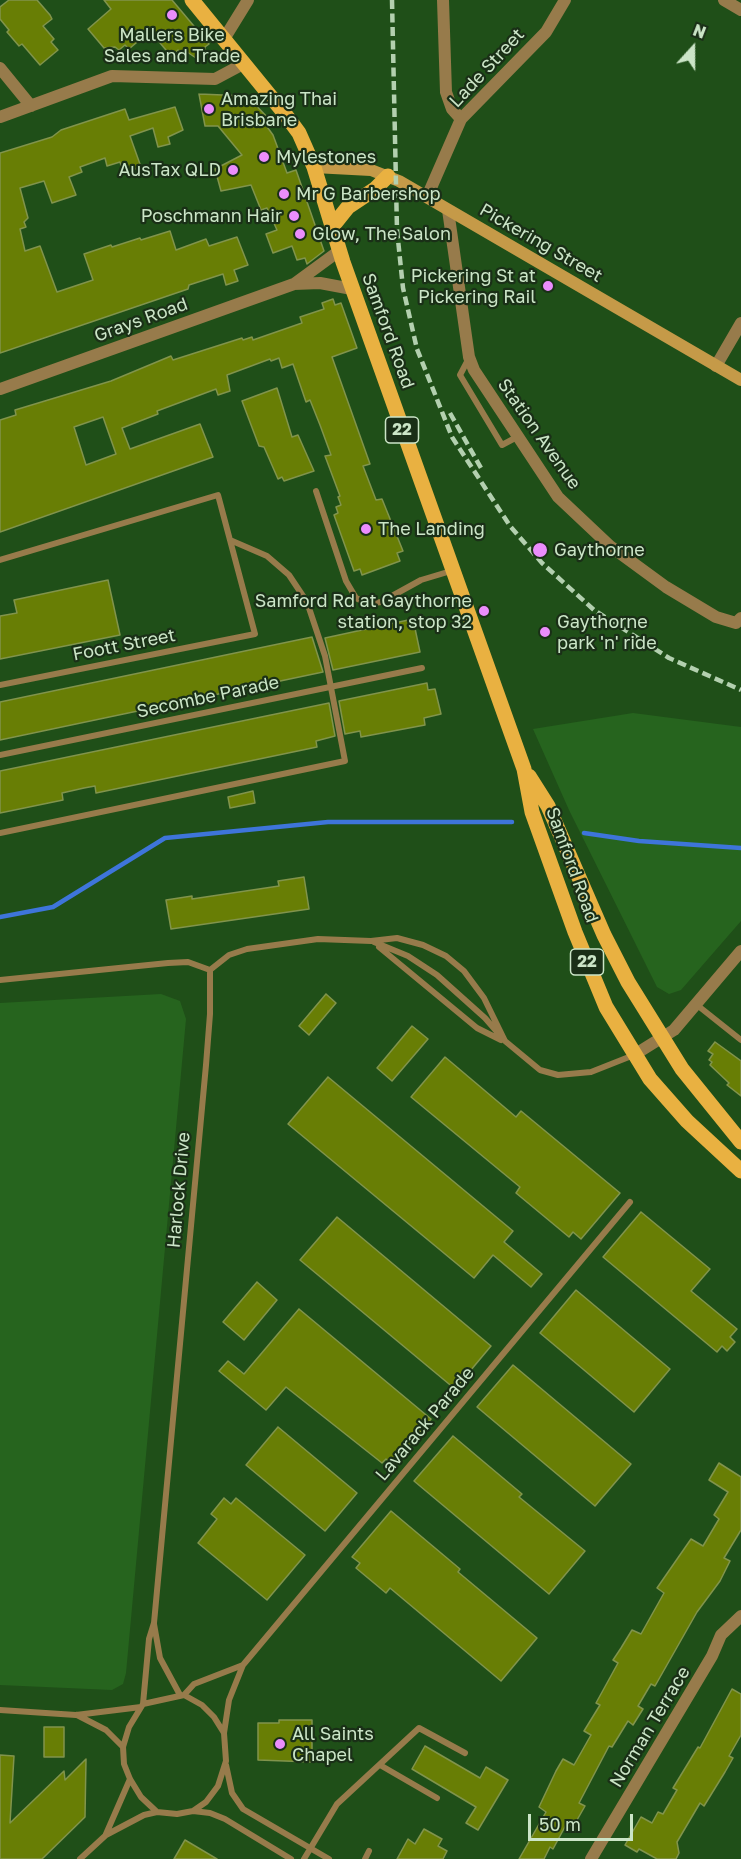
<!DOCTYPE html>
<html>
<head>
<meta charset="utf-8">
<style>
	body { margin:0 }
	#map { position:relative; width:741px; height:1859px; overflow:hidden; background:#1f4f18; font-family:"Golos Text",sans-serif }
	canvas { display:block }
	.north { position:absolute; left:663px; top:18px; width:60px; height:60px; -webkit-text-stroke:4px #1a2f17; paint-order:stroke; rotate:21deg; font-size:16px; font-weight:700; line-height:24px; text-align:center; color:#cbe5c7 }
	.north::after { content:''; display:block; margin:auto; width:21px; height:27px; background:#cbe5c7; clip-path:polygon(50% 0,100% 100%,50% 72%,0 100%) }
	.scale { position:absolute; left:528px; top:1814px; width:105px; height:27px; box-sizing:border-box; border:3px solid #cbe5c7; border-top:0; padding-left:8px; font-size:18px; line-height:21px; white-space:nowrap; color:#cbe5c7; -webkit-text-stroke:4px #1a2f17; paint-order:stroke }
</style>
</head>
<body>
<div id="map">
<canvas width="741" height="1859"></canvas>
<div class="north">N</div>
<div class="scale">50 m</div>
</div>
<script>
const c = document.querySelector('canvas').getContext('2d');
c.lineJoin = 'round';
function fill(path, color) { c.fillStyle = color; c.fill(path, 'evenodd'); }
const toPath = rows => new Path2D(rows.map(r => 'M' + r).join(''));
function trace(path, color, width, dash) { c.strokeStyle = color; c.lineWidth = width; c.lineCap = dash ? 'butt' : 'round'; c.setLineDash(dash || []); c.stroke(path); }
function drawText(font, color, halo, rows, align = 'center') {
  c.font = font + ' "Golos Text",sans-serif'; c.lineWidth = 4.5; c.setLineDash([]); c.textBaseline = 'middle'; c.strokeStyle = halo; c.fillStyle = color; for (const [text, x, y, turn = 0] of rows) {
    c.save(); c.translate(x, y); c.rotate((+turn || 0) * Math.PI / 180); c.textAlign = isNaN(turn) ? turn : align; if (halo) c.strokeText(text, 0, 0); c.fillText(text, 0, 0); c.restore();
  }
}
fill(toPath([
	[633,713,741,727,741,921,681,990,669,994,657,987,569,810,533,729],
	[161,994,180,1001,186,1019,126,1673,123,1684,112,1690,0,1685,0,1003]
]), '#26641e');
trace(toPath([
	[584,833,639,841,741,848],
	[0,917,53,907,165,838,328,822,512,822]
]), '#3e75da', 4.5);
const building = toPath([
	[9,0,37,0,50,15,52,19,43,26,54,39,51,42,58,50,40,65,22,44,19,46,7,32,9,30,0,19,0,7,9,0],
	[104,0,172,0,209,44,205,47,204,55,196,58,184,50,180,53,178,50,171,56,150,31,129,49,125,45,119,50,115,47,104,48,88,29,111,9,104,0],
	[199,94,247,96,270,120,265,124,273,135,287,173,296,170,324,251,307,264,305,258,297,260,292,246,273,253,266,234,277,230,267,208,261,210,251,185,221,191,215,169,242,155,218,126,205,126,199,94],
	[175,107,183,130,168,137,170,144,158,147,153,128,130,136,141,167,123,173,120,162,107,166,105,158,80,167,82,172,69,177,76,195,52,203,44,181,20,188,28,218,24,222,26,227,20,229,25,251,40,246,57,292,93,280,84,254,111,245,112,247,140,238,141,240,170,231,176,250,206,239,209,246,237,237,248,265,234,270,238,281,226,285,223,274,189,285,188,289,0,353,0,153,52,137,61,130,125,109,129,120,175,107],
	[333,299,335,305,341,303,357,348,332,357,370,464,363,466,376,500,382,499,403,551,397,553,400,561,362,575,360,569,354,571,334,515,338,513,336,507,341,505,338,497,340,496,325,456,331,455,320,425,310,400,306,402,293,364,282,368,279,358,271,361,270,359,227,375,230,391,218,395,216,389,157,411,158,414,122,428,130,449,200,424,213,457,0,532,0,420,16,415,15,410,111,381,171,356,173,360,242,338,243,340,252,337,253,340,302,323,300,317,324,309,322,303,333,299],
	[103,417,116,454,86,465,74,427,103,417],
	[277,388,292,437,298,435,314,471,284,481,282,477,278,479,264,447,259,446,242,401,277,388],
	[108,580,120,635,0,659,0,616,17,613,14,600,108,580],
	[413,619,420,652,333,670,325,638,413,619],
	[312,637,323,672,0,740,0,702,312,637],
	[427,683,428,690,435,689,441,714,424,718,425,725,361,737,360,731,345,734,339,701,427,683],
	[329,703,335,736,316,741,317,747,96,793,95,786,84,788,62,793,63,800,0,813,0,771,329,703],
	[253,791,255,803,230,808,228,797,253,791],
	[304,877,309,909,171,929,166,900,192,896,192,899,279,886,278,881,304,877],
	[326,994,336,1003,309,1035,299,1026,326,994],
	[412,1026,428,1039,392,1081,377,1068,412,1026],
	[715,1042,741,1061,741,1096,727,1085,729,1083,710,1065,712,1062,709,1060,713,1054,708,1051,715,1042],
	[445,1057,516,1117,521,1111,620,1193,581,1239,573,1232,569,1237,516,1193,520,1187,411,1097,445,1057],
	[328,1077,513,1231,504,1242,542,1274,531,1287,493,1255,474,1278,288,1124,328,1077],
	[641,1212,710,1269,691,1291,737,1329,730,1337,735,1342,727,1351,722,1346,717,1352,603,1257,641,1212],
	[337,1217,491,1346,455,1389,300,1260,337,1217],
	[257,1282,277,1300,244,1340,223,1322,257,1282],
	[576,1290,670,1369,634,1412,540,1333,576,1290],
	[299,1309,431,1419,393,1465,386,1459,382,1463,286,1387,266,1410,219,1371,228,1361,244,1374,299,1309],
	[513,1365,631,1464,595,1506,477,1407,513,1365],
	[278,1427,357,1493,325,1531,246,1465,278,1427],
	[453,1436,522,1494,519,1497,585,1551,549,1594,414,1481,453,1436],
	[719,1463,741,1477,741,1530,724,1558,730,1561,720,1581,697,1612,655,1686,651,1684,638,1706,643,1709,633,1725,628,1721,612,1747,609,1746,579,1803,585,1806,573,1827,567,1823,553,1849,550,1847,544,1859,519,1859,546,1812,539,1807,556,1771,563,1759,574,1765,591,1735,584,1731,600,1705,596,1703,618,1663,613,1660,621,1648,632,1630,641,1634,664,1593,657,1588,691,1539,703,1546,719,1519,714,1515,728,1492,709,1480,719,1463],
	[224,1498,231,1504,236,1498,305,1555,267,1600,198,1543,217,1519,211,1514,224,1498],
	[391,1511,460,1569,458,1572,537,1638,501,1681,390,1588,386,1593,356,1568,360,1563,352,1557,391,1511],
	[732,1689,741,1694,741,1735,729,1756,733,1758,725,1772,704,1806,700,1803,677,1842,679,1853,676,1859,657,1859,639,1849,637,1852,625,1845,641,1817,652,1823,658,1812,663,1814,677,1790,673,1788,698,1747,700,1748,732,1689],
	[279,1720,312,1720,312,1762,258,1760,258,1723,279,1723,279,1720],
	[44,1727,64,1727,64,1757,44,1757,44,1727],
	[425,1746,480,1778,486,1767,508,1780,478,1830,466,1823,476,1807,412,1769,425,1746],
	[0,1755,14,1756,10,1823,64,1771,65,1780,86,1759,85,1817,42,1859,0,1859,0,1755],
	[424,1829,442,1839,438,1846,447,1851,443,1859,397,1859,408,1839,415,1844,424,1829],
	[185,1840,217,1859,174,1859,185,1840]
]);
fill(building, '#687e05');
trace(building, '#81944c', 1.5);
trace(toPath([
	[469,358,460,375,502,445,517,437],
	[316,491,346,581,356,598,368,604,381,602,421,580,451,571],
	[0,560,218,495,255,634,0,685],
	[0,755,422,668],
	[0,833,345,761,325,656,307,602,289,575,267,556,230,540],
	[374,942,408,956,437,975,485,1018,505,1041,540,1070,558,1075,591,1072,634,1055],
	[379,947,477,1028,501,1040],
	[210,970,229,955,247,949,318,939,371,941,397,938,423,945,446,956,464,971,484,998,505,1041],
	[0,980,168,963,188,962,210,970,210,1014,206,1065,154,1623,149,1639,143,1704],
	[697,1005,741,1040],
	[154,1624,160,1658,180,1695],
	[184,1695,202,1705,214,1717,224,1733,226,1761,218,1786,206,1802,193,1811,177,1814,157,1812,141,1797,130,1779,124,1764,123,1747,129,1727,143,1704,184,1695],
	[184,1695,194,1684,243,1665],
	[0,1710,76,1715,141,1707],
	[77,1715,106,1730,123,1747],
	[224,1733,229,1700,243,1665,630,1202],
	[226,1765,232,1793,243,1809,329,1859],
	[380,1765,437,1798],
	[193,1811,210,1813,225,1819,291,1859],
	[106,1834,130,1779],
	[80,1859,106,1835,144,1815,157,1812],
	[304,1859,337,1804,419,1728,465,1753],
	[365,1859,369,1851]
]), '#977b4b', 6);
trace(toPath([
	[443,0,446,92,452,109,461,119],
	[724,0,741,10],
	[224,39,248,0],
	[0,68,31,106],
	[0,117,112,76,215,79,245,63],
	[427,197,461,119,546,32,565,0],
	[448,210,469,357,474,370,558,497,610,546,666,587,716,617,736,623,741,618],
	[294,284,339,251],
	[716,366,741,323],
	[0,389,294,284,320,283,352,289],
	[634,1055,674,1030,741,951],
	[591,1859,712,1656,721,1635,741,1616]
]), '#977b4b', 12);
trace(toPath([
	[314,167,371,170,399,181,741,380]
]), '#c59a48', 12);
trace(toPath([
	[192,0,285,114,299,133,314,167,343,262,524,769,532,812,575,932,606,1007,650,1079,687,1121,741,1171],
	[332,227,348,207,375,189,388,176],
	[529,776,548,806,604,935,628,982,682,1069,741,1142]
]), '#e9b141', 15);
trace(toPath([
	[392,0,397,230,403,288,417,349,452,437,510,526,542,563,594,610,669,658,741,690],
	[450,413,481,468]
]), '#b3d0af', 4.5, [9, 4.5]);
for (const [x, y, r, color] of [
	[172,15,6,"#eb8dfc"],
	[209,109,6,"#eb8dfc"],
	[264,157,6,"#eb8dfc"],
	[233,170,6,"#eb8dfc"],
	[284,194,6,"#eb8dfc"],
	[294,216,6,"#eb8dfc"],
	[300,234,6,"#eb8dfc"],
	[548,286,6,"#eb8dfc"],
	[366,529,6,"#eb8dfc"],
	[540,550,8,"#eb8dfc"],
	[484,611,6,"#eb8dfc"],
	[545,632,6,"#eb8dfc"],
	[280,1744,6,"#eb8dfc"]
]) { const dot = new Path2D(); dot.arc(x, y, r, 0, 2 * Math.PI); c.fillStyle = color; c.fill(dot); trace(dot, '#1a2f17', 2); }
for (const [x, y, w] of [
	[402,430,33],
	[587,962,33]
]) { const box = new Path2D(); box.roundRect(x - w / 2, y - 13, w, 26, 4.5); c.fillStyle = '#1a2f17'; c.fill(box); trace(box, '#cbe5c7', 1.5); }
drawText('bold 16px', '#cbe5c7', null, [
	["22",402,430],
	["22",587,962]
]);
drawText('18px', '#cbe5c7', '#1a2f17', [
	["Mallers Bike",172,35,"center"],
	["Sales and Trade",172,56,"center"],
	["Amazing Thai",221,99],
	["Brisbane",221,120],
	["Mylestones",276,157],
	["AusTax QLD",221,170,"right"],
	["Mr G Barbershop",296,194],
	["Poschmann Hair",282,216,"right"],
	["Glow, The Salon",312,234],
	["Pickering St at",536,276,"right"],
	["Pickering Rail",536,297,"right"],
	["The Landing",378,529],
	["Gaythorne",554,550],
	["Samford Rd at Gaythorne",472,601,"right"],
	["station, stop 32",472,622,"right"],
	["Gaythorne",557,622],
	["park 'n' ride",557,643],
	["All Saints",292,1734],
	["Chapel",292,1755]
], 'left');
drawText('18px', '#cbe5c7', '#1a2f17', [
	["Lade Street",487,68,-47],
	["Pickering Street",541,243,30],
	["Grays Road",141,320,-20],
	["Samford Road",388,331,70],
	["Station Avenue",539,434,55],
	["Foott Street",124,645,-11],
	["Secombe Parade",208,697,-12],
	["Samford Road",572,865,70],
	["Harlock Drive",179,1190,-85],
	["Lavarack Parade",425,1424,-50],
	["Norman Terrace",650,1727,-59]
]);
</script>
</body>
</html>
